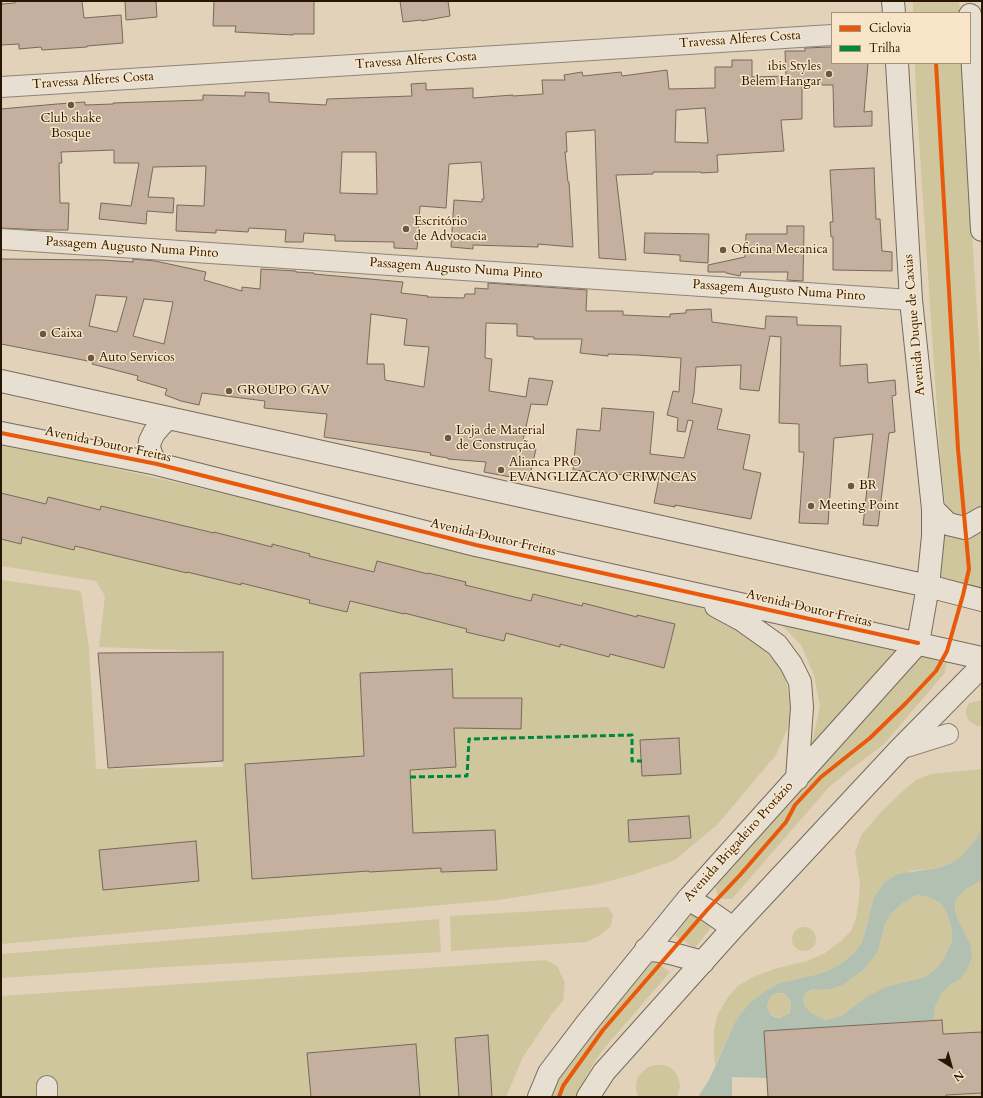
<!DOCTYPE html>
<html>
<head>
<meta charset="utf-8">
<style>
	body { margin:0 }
	#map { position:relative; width:983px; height:1098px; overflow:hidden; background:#e2d2ba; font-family:Cardo,serif }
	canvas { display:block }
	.frame { position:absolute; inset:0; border:2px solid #281602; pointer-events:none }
	.legend { position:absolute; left:831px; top:12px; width:140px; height:52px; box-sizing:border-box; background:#f8e4c6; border:1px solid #a59278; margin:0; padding:5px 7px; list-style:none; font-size:12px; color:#281602 }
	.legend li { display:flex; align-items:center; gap:8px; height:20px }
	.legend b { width:20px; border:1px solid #a59278 }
	.north { position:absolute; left:931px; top:1046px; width:40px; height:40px; -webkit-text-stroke:3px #f8e4c6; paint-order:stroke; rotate:143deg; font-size:11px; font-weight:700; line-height:16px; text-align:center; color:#281602 }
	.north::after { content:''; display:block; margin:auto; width:14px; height:18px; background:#281602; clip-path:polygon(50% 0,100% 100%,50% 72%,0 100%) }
</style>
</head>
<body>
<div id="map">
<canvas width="983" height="1098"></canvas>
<div class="frame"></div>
<ul class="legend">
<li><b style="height:5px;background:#e8590c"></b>Ciclovia</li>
<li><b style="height:5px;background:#00873e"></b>Trilha</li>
</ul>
<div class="north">N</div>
</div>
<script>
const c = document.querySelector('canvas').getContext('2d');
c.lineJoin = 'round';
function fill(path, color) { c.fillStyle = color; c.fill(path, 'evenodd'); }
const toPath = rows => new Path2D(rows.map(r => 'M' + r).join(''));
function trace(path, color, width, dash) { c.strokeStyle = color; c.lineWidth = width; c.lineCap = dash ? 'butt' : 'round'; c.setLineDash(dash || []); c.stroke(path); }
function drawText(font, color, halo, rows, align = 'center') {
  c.font = font + ' Cardo,serif'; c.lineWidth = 3; c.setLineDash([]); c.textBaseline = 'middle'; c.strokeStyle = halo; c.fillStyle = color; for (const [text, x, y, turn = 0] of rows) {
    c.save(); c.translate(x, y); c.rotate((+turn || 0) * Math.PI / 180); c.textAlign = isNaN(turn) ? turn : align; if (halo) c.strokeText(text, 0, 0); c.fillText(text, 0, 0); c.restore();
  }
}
fill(toPath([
	[913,1,959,1,960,13,913,13],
	[915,63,963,63,973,250,982,388,982,504,976,513,960,520,947,515,941,470,916,95],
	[1,443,373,527,689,601,775,651,784,671,793,716,776,755,717,825,675,860,632,875,594,885,498,900,1,944,1,580,81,591,89,649,96,769,223,767,223,652,99,647,105,596,96,581,1,566],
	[937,520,982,524,982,595,934,583],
	[773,616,909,645,811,747,820,706,814,675,801,645],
	[923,649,948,660,944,674,883,745,851,769,829,787,732,899,723,899,720,897,717,893,715,887],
	[982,700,982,726,977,726,969,721,966,715,966,709,969,703],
	[982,769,982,826,978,836,970,846,959,858,949,864,938,868,911,871,873,900,866,929,862,942,855,952,842,963,830,970,819,974,780,983,767,990,751,1002,743,1011,735,1022,715,1065,714,1046,714,1029,718,1014,728,997,738,986,753,977,774,969,807,961,825,953,841,941,851,931,856,918,859,899,860,881,857,866,855,852,862,834,882,811,904,790,916,780,931,774],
	[982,880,982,1032,943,1034,942,1020,934,1020,935,1007,941,994,950,985,960,979,963,929,957,917,955,909,956,900,965,890],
	[917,895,929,897,940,903,946,911,951,925,952,941,944,958,938,967,925,977,886,987,843,1015,835,1018,825,1020,811,1013,805,1006,803,1000,805,994,813,989,819,990,878,951,885,924,891,912,904,902],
	[608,907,613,915,611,926,599,936,586,942,451,951,450,916],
	[693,912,712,926,695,948,674,935],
	[439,919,441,952,166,967,1,978,1,954],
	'792 939a12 12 0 1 1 24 0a12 12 0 1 1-24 0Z',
	[546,960,557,966,565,983,563,1001,551,1015,523,1057,506,1097,1,1097,1,996],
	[654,960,670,972,601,1052,587,1075,576,1097,548,1097,572,1055],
	'767 1005a12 12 0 1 1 24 0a12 12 0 1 1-24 0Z',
	[656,1065,664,1065,671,1068,676,1073,679,1080,680,1087,677,1097,639,1097,637,1094,636,1087,637,1079,642,1072,648,1067],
	[982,1093,982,1097,946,1097,946,1095]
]), '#cfc69d');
fill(toPath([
	[982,826,982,880,965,890,956,900,955,909,957,917,970,944,972,956,967,969,960,979,950,985,941,994,935,1007,934,1020,765,1031,767,1078,732,1077,732,1097,698,1097,709,1080,735,1022,743,1011,751,1002,767,990,780,983,819,974,830,970,842,963,855,952,862,942,866,929,873,900,884,883,898,874,938,868,949,864,959,858,970,846,978,836],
	[917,895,929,897,940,903,946,911,951,925,952,941,944,958,938,967,925,977,886,987,867,997,843,1015,835,1018,825,1020,811,1013,805,1006,803,1000,805,994,812,989,819,990,830,989,842,985,863,970,878,951,885,924,891,913,904,902],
	[776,993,783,993,788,997,791,1002,791,1008,789,1013,784,1016,779,1018,775,1017,771,1015,767,1008,768,1001,771,996]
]), '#b2c0b2');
const building = toPath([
	[15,1,82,1,84,18,121,15,123,43,87,46,87,47,42,50,41,47,19,49,19,44,1,45,1,4,15,3,15,1],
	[125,1,156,1,157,17,126,20,125,1],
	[214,1,314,1,314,34,293,34,293,35,235,32,236,26,213,26,214,1],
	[400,1,448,1,450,16,422,21,422,20,403,22,400,1],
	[832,47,832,63,868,63,864,112,872,111,872,126,834,127,833,85,802,85,802,119,781,120,784,151,717,155,718,172,701,173,701,172,653,172,653,174,616,175,626,260,599,258,595,130,566,132,567,152,565,152,568,182,569,182,573,247,538,244,538,247,473,245,473,249,451,247,454,200,482,202,482,199,484,199,481,162,449,164,446,208,420,206,417,249,394,248,394,242,335,241,335,235,304,233,303,242,285,242,286,230,249,228,248,232,216,230,216,233,176,231,177,205,204,206,206,166,153,167,148,197,174,198,173,213,147,211,146,224,99,219,101,203,131,206,139,163,114,163,114,150,61,152,62,163,59,163,60,203,69,203,68,230,43,230,1,228,1,109,57,104,85,102,85,105,113,104,113,103,203,100,203,95,245,96,245,92,269,93,269,102,326,105,327,99,412,96,411,84,426,83,426,90,473,88,473,98,513,95,513,96,543,94,542,80,565,80,564,75,582,72,583,76,621,72,622,76,667,70,669,89,715,88,715,67,732,67,732,60,752,60,752,77,786,76,785,51,805,51,805,48,832,47],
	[705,108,708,143,675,142,676,110,705,108],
	[342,152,376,152,377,194,340,193,342,152],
	[874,168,876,219,880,219,882,251,892,252,892,271,833,270,833,237,831,237,830,222,833,222,830,170,874,168],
	[787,226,804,226,803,281,787,280,788,272,741,272,740,276,726,273,726,272,708,272,708,265,745,257,746,234,787,234,787,226],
	[645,233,709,234,708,263,680,261,680,255,644,253,645,233],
	[1,259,102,260,133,262,133,259,155,261,206,272,204,280,242,291,242,287,260,289,261,269,296,271,296,272,314,273,314,274,403,282,401,293,428,296,427,297,464,298,465,294,475,294,475,288,488,289,488,283,587,290,586,311,623,311,623,315,670,317,670,314,686,313,686,310,711,309,712,322,765,329,766,316,797,317,797,325,841,326,840,366,867,364,868,383,895,380,896,395,892,396,895,432,889,433,878,526,863,525,873,434,834,438,828,524,799,523,804,452,799,452,799,424,779,423,781,337,770,336,759,391,740,389,741,365,696,367,694,393,692,403,722,409,717,429,750,435,743,469,761,473,751,519,675,505,675,507,654,503,659,478,573,470,577,429,600,431,602,408,654,412,650,454,684,458,693,421,688,420,685,432,677,431,678,418,667,415,673,391,679,392,681,358,637,355,608,354,608,356,580,353,582,339,534,339,534,337,517,336,517,324,486,323,485,358,492,359,489,391,526,397,529,378,553,381,547,405,531,404,522,445,536,449,529,479,516,476,516,478,484,472,486,462,448,459,448,458,430,455,431,453,324,437,327,414,264,408,265,401,202,393,199,405,181,401,165,395,167,389,137,380,138,376,92,364,93,362,1,344,1,259],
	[96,295,127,297,117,332,89,326,96,295],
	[144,299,173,302,164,344,133,336,144,299],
	[371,314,407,319,404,345,429,347,424,387,385,380,384,364,367,364,371,314],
	[1,493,46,504,48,497,100,510,101,506,214,533,214,532,272,547,272,544,310,554,309,556,374,572,377,561,428,574,428,573,466,582,465,585,531,601,533,594,582,606,583,603,637,617,637,615,675,624,664,668,610,654,609,657,560,644,560,647,506,633,504,641,466,632,467,629,404,613,404,614,350,601,347,612,309,603,310,600,241,583,241,585,187,572,187,573,75,546,74,550,22,537,21,544,1,539,1,493],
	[223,652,223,761,108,768,98,653,223,652],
	[452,669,453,698,522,698,521,729,454,728,456,767,410,770,413,833,495,830,497,870,441,872,441,868,369,872,369,871,252,879,245,764,364,756,360,673,452,669],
	[679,738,681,774,642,776,640,740,679,738],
	[689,816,691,838,629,842,628,820,689,816],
	[196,841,199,881,103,890,99,850,196,841],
	[942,1020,943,1034,982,1032,982,1093,946,1095,946,1097,768,1097,764,1031,942,1020],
	[488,1035,492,1097,459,1097,455,1038,488,1035],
	[416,1044,420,1097,311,1097,307,1053,416,1044]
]);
fill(building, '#c5af9e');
trace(building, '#756a5b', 1);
const street = toPath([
	[1,87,832,35],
	[1,239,911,300],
	[900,749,948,734],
	[47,1097,47,1086]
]);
const secondary = toPath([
	[893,1,894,13],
	[970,15,982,230],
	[1,381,928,586,982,600],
	[1,433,157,464,476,545,982,658],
	[157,464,152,456,149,448,150,441,154,433,160,426,168,418],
	[933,509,948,524,965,528,982,518],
	[716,606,742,620,777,645,791,664,800,682,802,707,797,779],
	[688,899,707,910,733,928],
	[646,949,670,953,703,962],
	[539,1097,549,1073,587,1023,688,899,918,643,928,586,933,536,933,509,911,300,897,63],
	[588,1097,604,1072,733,928,900,749,982,666]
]);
trace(street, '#908474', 22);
trace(secondary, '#756a5b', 24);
trace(street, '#e7dfd2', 20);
trace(secondary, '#e7dfd2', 22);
trace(toPath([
	[410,777,467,776,469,739,632,735,632,761,642,761]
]), '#00873e', 3, [6, 3]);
trace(toPath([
	[1,433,157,464,476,545,918,643],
	[559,1097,563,1086,603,1030,707,910,740,875,786,822,795,805,821,777,870,738,906,703,936,671,947,651,963,595,969,569,958,449,936,63]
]), '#e8590c', 4);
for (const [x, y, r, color] of [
	[829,74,4,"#695842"],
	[71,105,4,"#695842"],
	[406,229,4,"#695842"],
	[723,250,4,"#695842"],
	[43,334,4,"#695842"],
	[91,358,4,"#695842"],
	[229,391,4,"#695842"],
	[448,438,4,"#695842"],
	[501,470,4,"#695842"],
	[851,486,4,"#695842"],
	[811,506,4,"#695842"]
]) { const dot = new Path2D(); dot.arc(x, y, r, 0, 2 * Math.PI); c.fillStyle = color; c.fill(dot); trace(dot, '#f8e4c6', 1.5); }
drawText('13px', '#281602', '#f8e4c6', [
	["Travessa Alferes Costa",740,40,-4],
	["Travessa Alferes Costa",416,61,-4],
	["Travessa Alferes Costa",93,81,-4],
	["Passagem Augusto Numa Pinto",132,248,4],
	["Passagem Augusto Numa Pinto",456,269,4],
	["Passagem Augusto Numa Pinto",779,291,4],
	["Avenida Duque de Caxias",915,325,-95],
	["Avenida Doutor Freitas",108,445,12],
	["Avenida Doutor Freitas",493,538,13],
	["Avenida Doutor Freitas",809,609,13],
	["Avenida Brigadeiro Protázio",739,842,-48]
]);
drawText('13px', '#281602', '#f8e4c6', [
	["ibis Styles",821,67,"right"],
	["Belem Hangar",821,82,"right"],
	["Club shake",71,119,"center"],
	["Bosque",71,134,"center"],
	["Escritório",414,222],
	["de Advocacia",414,237],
	["Oficina Mecanica",731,250],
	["Caixa",51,334],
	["Auto Servicos",99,358],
	["GROUPO GAV",237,391],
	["Loja de Material",456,431],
	["de Construção",456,446],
	["Alianca PRO",509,463],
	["EVANGLIZACAO CRIWNCAS",509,478],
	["BR",859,486],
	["Meeting Point",819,506]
], 'left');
</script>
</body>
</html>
